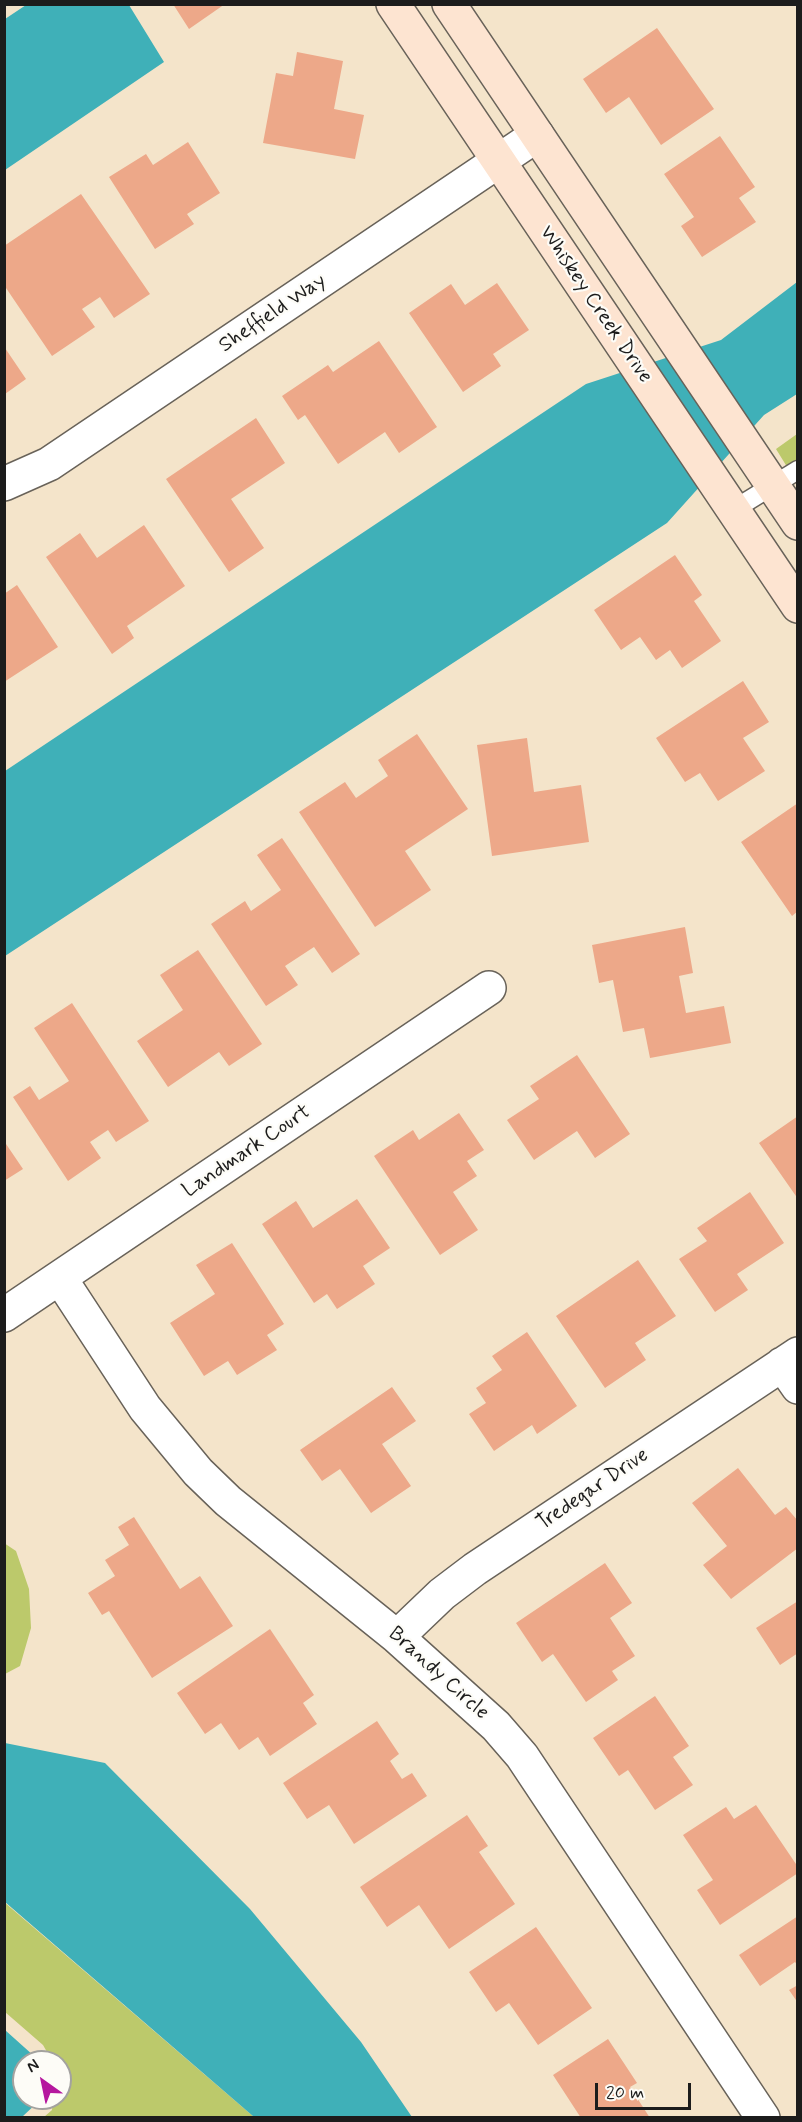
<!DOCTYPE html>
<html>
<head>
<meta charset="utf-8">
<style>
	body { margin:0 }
	#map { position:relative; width:802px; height:2122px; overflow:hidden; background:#f4e4ca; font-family:Mynerve,sans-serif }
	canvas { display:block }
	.frame { position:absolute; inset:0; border:6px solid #1c1c1c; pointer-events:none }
	.north { position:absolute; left:12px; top:2050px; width:60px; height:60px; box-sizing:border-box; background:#fdfcf7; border:2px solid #a3a29f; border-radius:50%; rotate:327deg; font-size:16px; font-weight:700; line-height:24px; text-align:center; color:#1c1c1c }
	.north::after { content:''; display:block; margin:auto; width:21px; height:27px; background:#b5179e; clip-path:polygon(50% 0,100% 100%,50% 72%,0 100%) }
	.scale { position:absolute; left:595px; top:2083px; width:96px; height:27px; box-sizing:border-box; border:3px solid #1c1c1c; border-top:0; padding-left:8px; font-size:18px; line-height:21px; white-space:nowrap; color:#1c1c1c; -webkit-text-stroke:4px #fdfcf7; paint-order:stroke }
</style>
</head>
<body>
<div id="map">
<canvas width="802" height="2122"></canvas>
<div class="frame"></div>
<div class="north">N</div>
<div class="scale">20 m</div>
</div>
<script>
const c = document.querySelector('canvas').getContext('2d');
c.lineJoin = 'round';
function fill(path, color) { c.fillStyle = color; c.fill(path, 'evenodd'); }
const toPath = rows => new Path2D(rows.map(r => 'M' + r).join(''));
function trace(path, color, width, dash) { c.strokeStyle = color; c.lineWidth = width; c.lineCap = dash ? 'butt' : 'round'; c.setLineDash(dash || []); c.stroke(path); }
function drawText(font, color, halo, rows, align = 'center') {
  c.font = font + ' Mynerve,sans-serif'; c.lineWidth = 4.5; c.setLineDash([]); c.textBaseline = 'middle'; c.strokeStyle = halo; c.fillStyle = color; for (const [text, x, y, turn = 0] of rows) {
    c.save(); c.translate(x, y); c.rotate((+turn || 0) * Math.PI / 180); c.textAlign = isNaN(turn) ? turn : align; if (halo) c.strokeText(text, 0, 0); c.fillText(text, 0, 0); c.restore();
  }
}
fill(toPath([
	[797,434,797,483,776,449],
	[4,1543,16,1551,29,1589,31,1628,20,1666,5,1674],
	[4,1902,254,2117,44,2117,52,2110,53,2098,60,2098,60,2062,49,2062,47,2052,43,2045,5,2012]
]), '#bcc96b');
fill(toPath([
	[26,5,129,5,164,62,5,170,5,19],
	[797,282,797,394,764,415,667,523,5,956,5,771,586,384,721,340],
	[5,1743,105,1763,250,1909,361,2042,412,2117,254,2117,5,1902],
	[5,2030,34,2056,34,2062,24,2062,24,2098,38,2098,39,2101,22,2117,5,2117]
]), '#3fb0b8');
fill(toPath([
	[173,4,225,4,189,29],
	[657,28,714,109,661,145,629,97,606,113,583,79],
	[297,52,343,61,334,109,364,115,355,159,263,143,276,73,293,76],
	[720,136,755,187,739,198,756,222,702,257,681,226,694,217,664,174],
	[188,142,220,193,187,214,194,224,155,249,109,177,146,154,153,165],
	[81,194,150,294,114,318,100,297,82,309,95,327,52,356,4,285,4,246],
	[497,283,529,330,493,354,501,366,463,392,409,313,451,284,465,305],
	[379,341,437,427,399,453,385,432,338,464,305,415,298,420,282,396,328,365,333,372],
	[5,348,26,379,5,394],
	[256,418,285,463,231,499,264,548,229,572,166,479],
	[144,525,185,586,127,626,134,638,112,654,46,557,80,533,97,558],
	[675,555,702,595,694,601,721,641,682,668,670,650,656,660,640,637,621,650,594,610],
	[17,585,58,647,4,682,4,594],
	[743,681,769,722,743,738,765,771,718,801,700,773,685,782,656,738],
	[417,734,468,809,405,851,431,890,375,927,299,812,345,782,356,798,388,776,378,760],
	[527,738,534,792,581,785,589,842,492,856,477,745],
	[798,803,798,911,792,916,741,842],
	[282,838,360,954,332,973,314,947,285,966,298,985,266,1006,211,924,245,901,251,911,281,890,257,855],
	[685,927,693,973,679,976,686,1013,724,1006,731,1043,650,1058,644,1028,623,1032,613,980,599,983,592,945],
	[198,950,262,1044,229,1066,219,1052,168,1087,137,1041,183,1010,160,975],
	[72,1003,149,1121,116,1142,108,1130,90,1142,101,1158,68,1181,13,1097,30,1086,39,1100,69,1081,34,1028],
	[577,1055,630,1134,595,1158,577,1131,534,1160,507,1120,539,1099,530,1086],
	[459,1113,484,1150,467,1161,477,1176,453,1192,478,1230,440,1255,374,1156,413,1130,419,1140],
	[798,1116,798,1199,759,1143],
	[4,1141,23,1169,4,1181],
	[750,1192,784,1243,737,1274,748,1290,715,1312,679,1259,707,1241,697,1228],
	[357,1199,390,1248,363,1266,375,1284,337,1309,327,1294,314,1303,262,1224,296,1201,313,1228],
	[232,1243,284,1324,267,1335,277,1350,237,1375,228,1361,204,1376,170,1323,215,1294,196,1265],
	[638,1260,676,1316,635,1343,646,1360,605,1388,556,1316],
	[527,1332,577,1406,537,1434,532,1425,494,1451,469,1414,486,1403,476,1388,502,1370,492,1356],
	[392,1387,416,1421,382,1444,411,1486,371,1513,340,1469,322,1481,300,1450],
	[738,1468,775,1515,786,1507,798,1521,798,1548,731,1599,703,1565,727,1546,692,1503],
	[134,1517,180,1589,200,1576,233,1626,152,1678,109,1611,102,1615,88,1593,115,1576,105,1560,129,1545,118,1527],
	[605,1563,632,1603,610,1618,635,1656,612,1671,618,1680,586,1702,553,1654,542,1662,516,1623],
	[798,1601,798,1653,780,1665,756,1628],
	[270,1629,314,1695,303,1703,317,1724,270,1756,258,1737,239,1750,221,1723,205,1734,177,1693],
	[655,1696,689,1746,673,1757,693,1785,655,1810,628,1770,619,1776,593,1738],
	[377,1721,399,1754,390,1761,402,1779,412,1773,427,1796,354,1844,329,1805,307,1819,283,1783],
	[756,1805,798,1867,798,1873,720,1925,697,1890,713,1880,683,1835,726,1807,734,1819],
	[467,1815,488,1846,479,1852,515,1904,449,1949,419,1905,387,1927,360,1887],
	[798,1916,798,1966,795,1962,760,1986,739,1955],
	[536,1927,592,2008,538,2045,509,2003,496,2012,469,1972],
	[798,1985,798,2003,789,1990],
	[608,2039,637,2083,630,2087,650,2118,581,2118,553,2075]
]), '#eda889');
const lane = toPath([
	[733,510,798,470]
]);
const street = toPath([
	[4,484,49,464,537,135],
	[60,1278,145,1408,198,1472,228,1501,397,1637,496,1726,522,1756,763,2118],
	[4,1315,489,988],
	[782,1364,798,1387],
	[397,1637,442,1594,475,1569,798,1354]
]);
const secondary = toPath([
	[393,4,798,606],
	[449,4,798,523]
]);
trace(lane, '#686259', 21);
trace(street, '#686259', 36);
trace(secondary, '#686259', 36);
trace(lane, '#fff', 18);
trace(street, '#fff', 33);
trace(secondary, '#fde4d1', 33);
drawText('21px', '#1c1c1c', '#fdfcf7', [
	["Whiskey Creek Drive",595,305,56],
	["Sheffield Way",273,314,-34],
	["Landmark Court",247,1152,-34],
	["Tredegar Drive",593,1490,-34],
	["Brandy Circle",438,1674,42]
]);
</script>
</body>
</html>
